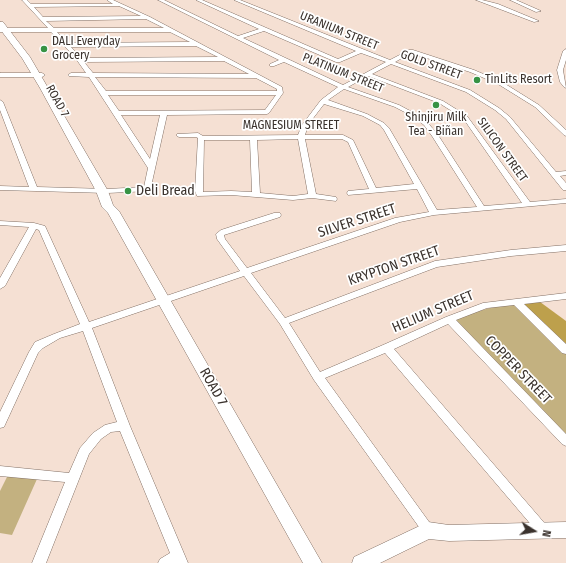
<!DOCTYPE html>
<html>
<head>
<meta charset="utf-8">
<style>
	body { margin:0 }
	#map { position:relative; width:566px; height:563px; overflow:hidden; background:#f5e0d3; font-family:"Fira Sans Condensed",sans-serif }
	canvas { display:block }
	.north { position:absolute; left:514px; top:511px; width:40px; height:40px; -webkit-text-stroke:3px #fff; paint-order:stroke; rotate:101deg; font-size:11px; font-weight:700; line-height:16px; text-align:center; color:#3a322d }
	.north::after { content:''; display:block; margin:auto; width:14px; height:18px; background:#3a322d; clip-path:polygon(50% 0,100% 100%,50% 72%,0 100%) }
</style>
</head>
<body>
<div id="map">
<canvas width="566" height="563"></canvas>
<div class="north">N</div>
</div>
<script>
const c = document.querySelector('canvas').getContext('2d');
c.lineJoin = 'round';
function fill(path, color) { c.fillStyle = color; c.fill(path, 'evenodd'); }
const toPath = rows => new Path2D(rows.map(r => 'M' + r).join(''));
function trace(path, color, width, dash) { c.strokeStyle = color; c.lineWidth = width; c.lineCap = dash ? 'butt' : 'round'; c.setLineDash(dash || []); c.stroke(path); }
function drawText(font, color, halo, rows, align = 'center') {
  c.font = font + ' "Fira Sans Condensed",sans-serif'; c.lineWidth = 3.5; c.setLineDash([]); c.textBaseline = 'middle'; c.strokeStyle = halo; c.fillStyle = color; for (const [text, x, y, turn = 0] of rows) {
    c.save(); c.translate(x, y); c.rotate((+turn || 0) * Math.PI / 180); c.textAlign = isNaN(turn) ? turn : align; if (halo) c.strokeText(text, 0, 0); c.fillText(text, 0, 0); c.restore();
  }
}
fill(toPath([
	[515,301,566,346,566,439,450,319],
	[8,475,37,479,12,535,0,533,0,491]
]), '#c3b180');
fill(toPath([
	[536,299,566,321,566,347,515,301]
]), '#bda04c');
const street = toPath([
	[22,0,27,0,31,4,113,4,107,0,113,0,150,17,282,87,283,93,269,113,267,114,167,115,150,191,107,193,0,190,0,186,29,187,0,110,0,100,3,102,37,187,107,189,144,187,148,168,89,77,69,76,68,75,71,73,86,73,74,56,51,32,0,32,0,28,48,28,22,0],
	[119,6,141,16,43,17,34,7,119,6],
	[146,19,164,28,54,28,46,21,146,19],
	[57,32,170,32,190,42,68,43,57,32],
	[196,46,218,57,81,58,71,47,196,46],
	[224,61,249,74,93,73,84,62,224,61],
	[95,77,256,78,277,89,277,91,106,91,95,77],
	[108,95,276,95,265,110,119,111,108,95],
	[121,115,160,115,150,159,121,115],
	[158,0,164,0,238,36,259,29,196,0,202,0,338,59,356,51,234,0,240,0,390,60,409,50,413,50,474,70,502,82,539,105,566,130,566,136,564,135,535,107,498,84,470,72,411,53,395,62,470,90,499,108,510,117,556,172,566,171,566,175,560,176,566,183,566,190,563,190,506,119,495,110,466,92,391,64,372,74,443,101,467,116,530,202,566,199,566,203,434,215,400,222,251,273,285,318,435,261,511,250,566,245,566,251,511,256,437,267,289,323,320,372,383,345,446,317,483,303,566,293,566,299,524,304,566,344,566,354,562,353,514,305,487,308,456,320,566,434,566,446,562,444,448,324,394,349,547,526,549,530,547,534,543,536,539,534,385,353,325,378,432,526,434,530,432,534,428,536,424,534,314,380,280,324,244,276,92,328,130,426,188,563,158,563,160,559,170,553,120,431,111,432,101,439,89,454,46,563,32,563,65,482,0,476,0,466,69,473,80,448,93,433,105,425,117,422,83,331,60,338,43,348,38,353,4,427,0,428,0,412,29,352,35,342,54,334,80,324,39,230,36,229,5,286,0,289,0,278,29,227,0,225,0,221,34,223,45,226,89,322,240,271,217,239,216,234,221,230,274,213,280,213,281,215,280,217,224,235,225,239,247,268,395,218,429,212,417,189,348,195,347,193,348,191,369,189,348,142,342,139,305,139,316,194,336,197,337,199,336,201,312,198,293,200,231,195,197,196,195,191,198,138,196,137,179,137,177,136,177,134,198,133,203,136,298,135,302,125,321,100,338,87,284,62,274,66,270,66,270,64,279,60,158,0],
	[264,31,336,62,340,62,361,53,386,62,343,85,243,38,264,31],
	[368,76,439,103,463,118,522,203,484,206,438,135,428,123,416,114,399,105,348,87,368,76],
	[344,89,395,107,412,116,424,125,432,136,477,207,437,210,389,128,384,123,367,114,328,100,344,89],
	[324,104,363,116,380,125,384,130,414,184,376,188,353,140,343,135,305,135,308,125,324,104],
	[298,139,308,194,293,196,260,193,257,140,298,139],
	[204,140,250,140,252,192,231,191,203,192,204,140],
	[476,0,482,0,498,4,539,21,534,22,476,0],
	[510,0,516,0,541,11,536,12,510,0],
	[566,49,566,60,563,70,566,88,564,87,560,82,557,70,563,51,566,49],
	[0,73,42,73,45,75,42,77,0,77,0,73]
]);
const secondary = toPath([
	[0,22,3,22,30,57,108,191,113,205,119,211,322,563,303,563,108,213,102,207,96,191,40,88,22,58,0,29,0,22],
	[428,522,449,525,566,522,566,538,449,541,429,539,380,563,352,563,354,557,428,522]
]);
trace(street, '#837065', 1);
trace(secondary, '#837065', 1);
fill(street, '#fff');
fill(secondary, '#fff');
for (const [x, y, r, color] of [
	[44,49,4,"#379344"],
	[477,80,4,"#379344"],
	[436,105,4,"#379344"],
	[128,191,4,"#379344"]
]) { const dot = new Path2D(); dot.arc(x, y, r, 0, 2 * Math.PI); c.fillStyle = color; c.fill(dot); trace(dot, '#fff', 1.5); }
drawText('12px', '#3a322d', '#fff', [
	["URANIUM STREET",339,31,22],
	["GOLD STREET",431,65,20],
	["PLATINUM STREET",343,73,22],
	["ROAD 7",57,101,61],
	["MAGNESIUM STREET",291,126],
	["SILICON STREET",502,150,54]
]);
drawText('12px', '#3a322d', '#fff', [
	["DALI Everyday",52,42],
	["Grocery",52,56],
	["TinLits Resort",485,80],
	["Shinjiru Milk",436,118,"center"],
	["Tea - Biñan",436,132,"center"]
], 'left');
drawText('14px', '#3a322d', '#fff', [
	["Deli Bread",136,191]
], 'left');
drawText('14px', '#3a322d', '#fff', [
	["SILVER STREET",357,221,-18],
	["KRYPTON STREET",394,266,-19],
	["HELIUM STREET",433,312,-23],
	["COPPER STREET",518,370,46],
	["ROAD 7",213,387,60]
]);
</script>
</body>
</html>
